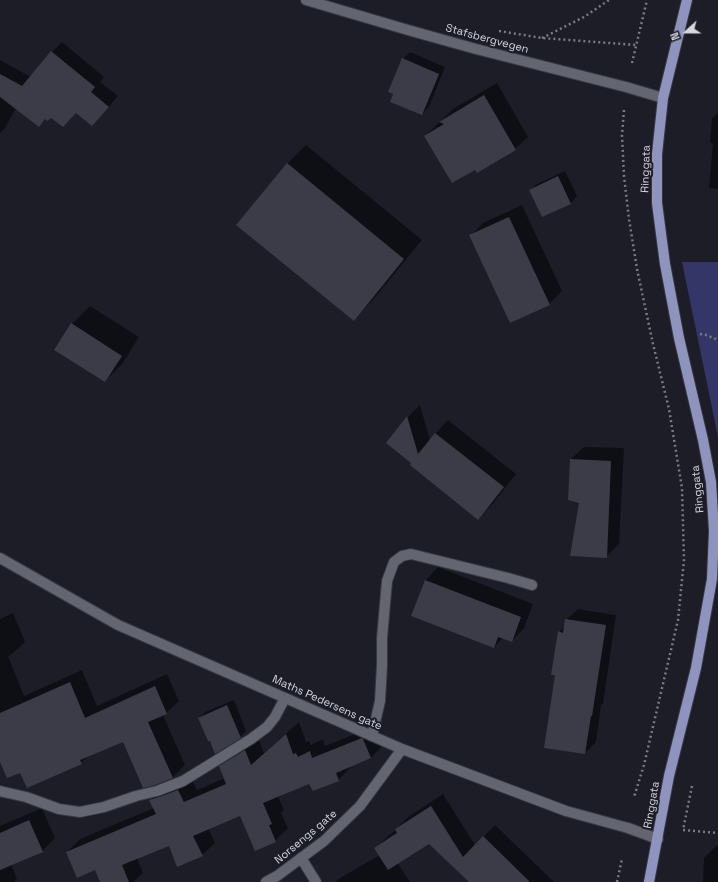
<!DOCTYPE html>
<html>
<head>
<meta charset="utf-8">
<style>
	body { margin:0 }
	#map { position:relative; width:718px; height:882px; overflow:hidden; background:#1c1d27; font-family:"Space Grotesk",sans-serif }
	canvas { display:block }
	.north { position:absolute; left:666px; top:12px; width:40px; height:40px; -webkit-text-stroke:3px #1c1d27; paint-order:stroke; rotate:249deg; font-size:11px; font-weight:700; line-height:16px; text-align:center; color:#d6d7dd }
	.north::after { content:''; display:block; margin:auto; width:14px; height:18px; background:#d6d7dd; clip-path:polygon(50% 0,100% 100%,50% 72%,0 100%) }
</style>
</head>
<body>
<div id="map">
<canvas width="718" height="882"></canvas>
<div class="north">N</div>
</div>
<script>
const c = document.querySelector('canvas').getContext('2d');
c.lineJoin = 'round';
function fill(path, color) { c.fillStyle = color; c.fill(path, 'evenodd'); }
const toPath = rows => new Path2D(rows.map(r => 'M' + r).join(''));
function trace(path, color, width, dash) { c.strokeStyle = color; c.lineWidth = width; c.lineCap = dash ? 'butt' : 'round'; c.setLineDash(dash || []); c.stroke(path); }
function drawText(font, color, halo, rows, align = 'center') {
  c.font = font + ' "Space Grotesk",sans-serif'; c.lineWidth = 4; c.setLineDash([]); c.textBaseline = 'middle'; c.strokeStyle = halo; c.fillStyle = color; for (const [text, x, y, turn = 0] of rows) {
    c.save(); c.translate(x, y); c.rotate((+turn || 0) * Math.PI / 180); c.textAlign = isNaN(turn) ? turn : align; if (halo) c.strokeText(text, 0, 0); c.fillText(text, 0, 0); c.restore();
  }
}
fill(toPath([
	[682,262,718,262,718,437]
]), '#343667');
fill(toPath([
	[62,42,104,77,100,82,118,96,102,115,76,112,45,119,39,126,16,108,5,128,0,133,0,60,31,77,52,52],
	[410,52,445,67,429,107,422,114,403,59],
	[497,83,528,137,515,149,475,168,425,136,453,109],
	[718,113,718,189,709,188,713,143,710,143,712,118],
	[306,145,422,240,372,301,354,320,238,225,288,163],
	[565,171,577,196,571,203,542,216,530,190,537,184],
	[522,205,562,291,549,304,470,236,483,223],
	[90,306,139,337,123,363,105,381,72,324],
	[420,405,430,440,436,433,448,420,516,474,491,506,478,518,413,463,388,443,408,417],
	[584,447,624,448,619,544,606,557,580,502,571,459],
	[438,567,533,604,524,628,512,641,503,638,494,647,412,616,426,580],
	[578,609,616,615,603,704,601,705,596,742,585,753,556,674,559,632,566,625,566,620],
	[13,613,25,642,12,654,8,656,24,696,82,670,97,706,167,674,179,701,166,713,163,715,185,765,173,777,155,784,123,741,88,756,81,763,20,772,0,759,0,619],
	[234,700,246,731,240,737,210,739,199,718,205,712],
	[299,722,306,742,309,741,311,745,323,739,325,746,375,726,383,745,371,758,351,766,351,767,338,780,310,783,278,796,284,810,281,813,288,828,275,841,240,815,208,828,215,843,202,855,169,844,137,858,143,873,133,882,101,882,95,868,67,852,80,839,154,808,150,800,163,787,191,778,197,790,225,778,221,766,233,754,258,738,264,753],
	[443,794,475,845,495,825,554,882,470,882,429,843,397,862,410,882,336,882,340,878,380,855,376,848,388,836,396,830,396,829,408,817],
	[42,808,55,838,42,851,11,864,17,879,14,882,0,882,0,826],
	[716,846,718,846,718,882,703,882,704,858]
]), '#0007');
fill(toPath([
	[51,51,95,87,91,92,109,107,92,126,76,113,63,127,51,118,47,121,45,119,39,127,0,97,0,74,22,86],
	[402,58,439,74,422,115,390,102,393,94,388,92],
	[484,95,516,150,477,173,475,170,452,183,424,136,444,124,439,122],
	[287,163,404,259,354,321,236,225],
	[558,176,571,204,542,217,529,190],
	[509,217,550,305,510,323,469,235],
	[71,323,122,356,105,382,54,350],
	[407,416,418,454,435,433,504,487,478,520,410,465,411,463,386,443],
	[570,459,611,461,607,558,570,556,579,503,568,500],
	[425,580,521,617,512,642,498,637,494,648,411,616],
	[565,619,606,625,592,716,591,716,585,754,544,748,555,675,551,675,558,631,563,633],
	[70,682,85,718,155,686,167,714,148,722,173,778,155,785,143,788,123,742,80,760,82,764,27,788,20,773,7,778,0,762,0,713],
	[227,705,241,738,215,754,210,741,208,741,198,718],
	[286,734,293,754,296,753,298,757,310,751,312,758,362,738,363,739,371,758,336,773,339,781,313,791,309,784,263,803,272,824,269,825,276,842,255,851,240,816,193,836,203,856,177,867,169,846,122,865,129,882,100,882,95,870,77,878,66,852,156,814,149,800,159,797,178,790,184,802,226,784,219,766,245,750,251,765],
	[431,806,463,857,483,836,530,882,469,882,429,844,388,870,374,848,397,833,395,829],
	[29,820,43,852,0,870,0,833]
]), '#3b3c47');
const service = toPath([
	[372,736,380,701,382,665,382,638,387,581,394,562,402,556,411,554,508,578,532,585],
	[0,791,26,797,59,809,80,812,104,807,136,796,157,791,183,781,251,739,267,727,275,717,285,698],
	[301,858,316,882]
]);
const minor = toPath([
	[306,0,408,30,476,49,626,87,663,98],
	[0,558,118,625,402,749,566,811,628,828,658,839],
	[266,882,277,876,324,841,360,806,402,749]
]);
const primary = toPath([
	[649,882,669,776,696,668,712,579,714,531,711,482,703,440,679,338,665,264,657,203,657,154,663,98,687,0]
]);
trace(service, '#383940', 12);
trace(minor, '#383940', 12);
trace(primary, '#383940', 12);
trace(toPath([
	[499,31,542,38,636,45],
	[542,38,584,17,609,0],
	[632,63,647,0],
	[624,110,622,135,624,176,629,219,637,269,653,344,669,409,682,488,684,560,678,620,644,765,634,797],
	[700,334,706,335,718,340],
	[692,786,683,830,718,833],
	[617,882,622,859]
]), '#7a7b83', 2.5, [2, 3]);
trace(service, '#636571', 10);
trace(minor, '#636571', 10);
trace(primary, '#8f94bf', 10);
drawText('11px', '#d6d7dd', '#1c1d27', [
	["Stafsbergvegen",487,39,15],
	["Ringgata",646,169,-88],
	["Ringgata",698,489,-96],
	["Maths Pedersens gate",327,703,24],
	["Ringgata",652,805,-80],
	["Norsengs gate",306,837,-40]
]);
</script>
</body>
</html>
